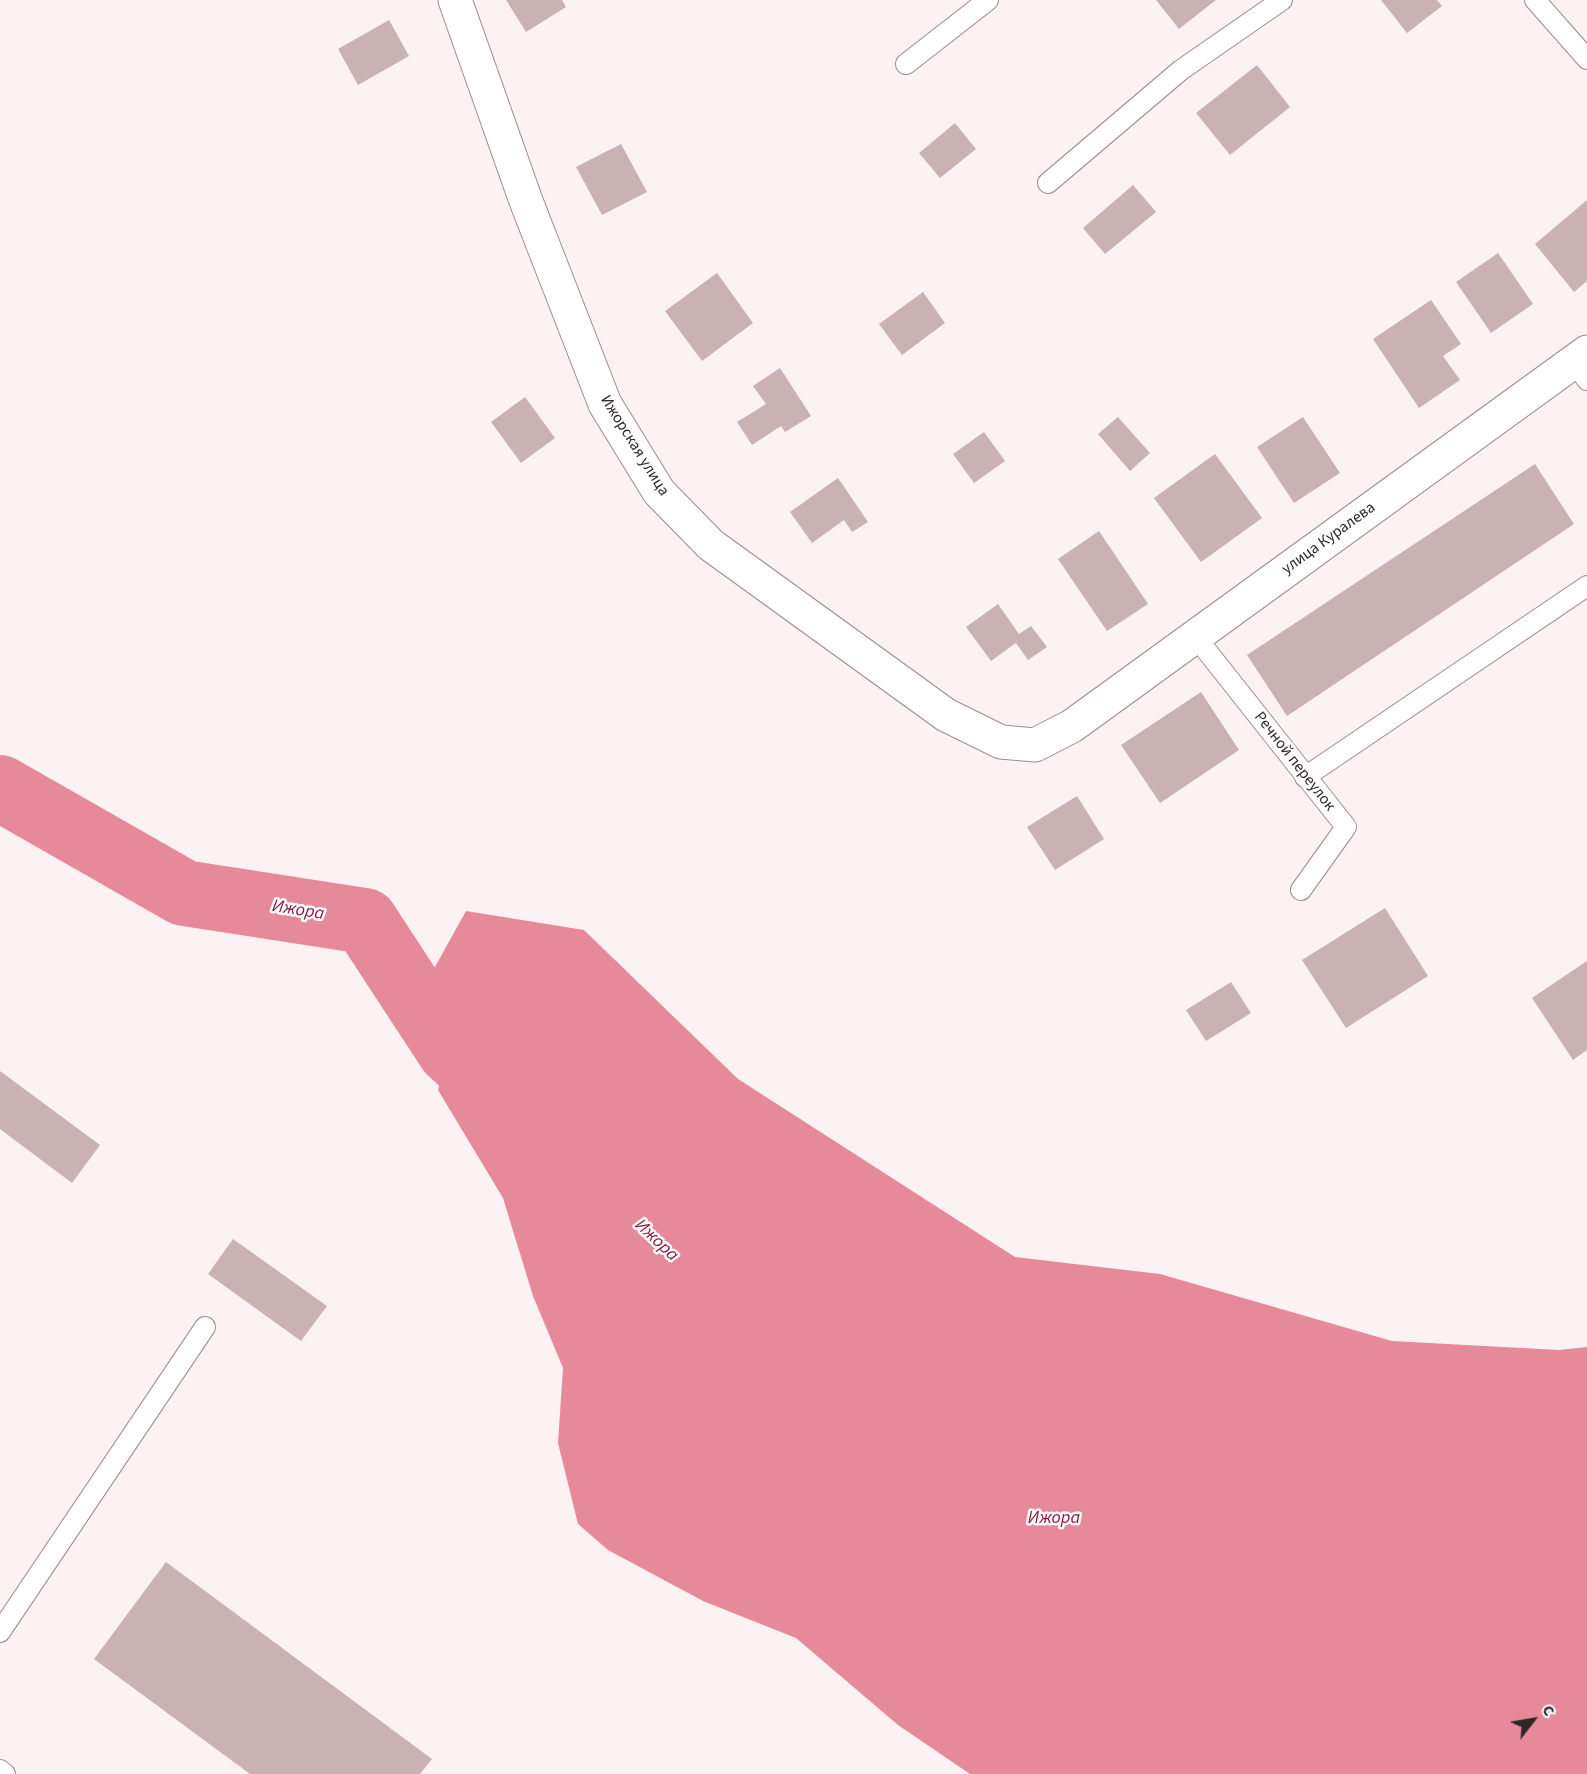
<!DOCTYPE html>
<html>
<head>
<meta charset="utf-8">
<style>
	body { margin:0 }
	#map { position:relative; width:1587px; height:1774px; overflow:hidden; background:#fcf2f3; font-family:"Source Sans 3",sans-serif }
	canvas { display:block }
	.north { position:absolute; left:1503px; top:1690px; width:60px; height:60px; -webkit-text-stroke:4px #fff; paint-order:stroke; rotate:59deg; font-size:16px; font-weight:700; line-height:24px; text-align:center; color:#302728 }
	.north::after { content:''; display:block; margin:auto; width:21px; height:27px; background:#302728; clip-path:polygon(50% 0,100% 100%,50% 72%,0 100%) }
</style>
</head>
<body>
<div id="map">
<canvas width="1587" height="1774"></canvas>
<div class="north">С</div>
</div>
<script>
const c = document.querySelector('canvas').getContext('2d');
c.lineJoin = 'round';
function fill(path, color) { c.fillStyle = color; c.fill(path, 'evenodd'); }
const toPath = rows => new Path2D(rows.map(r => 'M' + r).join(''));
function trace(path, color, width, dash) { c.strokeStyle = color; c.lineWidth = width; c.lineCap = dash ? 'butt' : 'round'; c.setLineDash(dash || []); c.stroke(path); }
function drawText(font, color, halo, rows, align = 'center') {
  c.font = font + ' "Source Sans 3",sans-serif'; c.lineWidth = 5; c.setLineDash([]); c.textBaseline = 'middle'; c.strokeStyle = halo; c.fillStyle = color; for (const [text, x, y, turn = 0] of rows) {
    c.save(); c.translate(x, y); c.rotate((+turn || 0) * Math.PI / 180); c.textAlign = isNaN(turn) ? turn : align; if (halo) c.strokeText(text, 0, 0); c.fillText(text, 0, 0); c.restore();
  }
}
fill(toPath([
	[466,911,584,930,738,1079,1015,1257,1160,1274,1392,1341,1559,1350,1587,1347,1587,1774,970,1774,898,1725,796,1638,703,1601,608,1550,578,1524,558,1443,563,1368,533,1296,503,1198,438,1090,450,1051,415,1003]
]), '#e68998');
trace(toPath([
	[0,788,184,893,365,921,450,1051,473,1072]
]), '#e68998', 66);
fill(toPath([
	[506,0,562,0,566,7,526,32],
	[1156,0,1216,0,1179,29],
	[1381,0,1437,0,1442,6,1407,33],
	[389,20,409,56,358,85,338,49],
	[1257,65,1290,107,1230,155,1196,113],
	[955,123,976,149,940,178,919,153],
	[621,144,647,192,602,215,576,167],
	[1133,185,1156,212,1105,254,1083,228],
	[1587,200,1587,281,1574,292,1535,244],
	[1498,253,1533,304,1491,333,1456,282],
	[717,273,753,323,702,361,665,311],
	[923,292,945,323,902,355,879,324],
	[1431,300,1461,344,1443,356,1460,380,1419,408,1373,339],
	[780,368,811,416,785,432,781,426,752,445,737,422,766,404,753,386],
	[525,397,555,438,521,463,491,422],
	[1118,417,1150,453,1130,471,1098,434],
	[1303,417,1340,473,1294,503,1257,447],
	[984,432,1005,461,974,483,953,454],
	[1215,454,1262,518,1201,562,1154,498],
	[1535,464,1574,524,1287,716,1247,655],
	[838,478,868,522,852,532,844,520,812,543,790,512],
	[1099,531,1148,604,1107,631,1058,559],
	[998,604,1019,634,1031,626,1047,647,1028,660,1016,643,991,661,966,627],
	[1201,692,1239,750,1160,803,1121,745],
	[1077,796,1104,839,1055,870,1027,827],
	[1385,908,1428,976,1346,1028,1302,960],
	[1587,961,1587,1050,1573,1060,1532,998],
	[1231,982,1251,1013,1206,1041,1186,1010],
	[0,1071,100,1145,72,1183,0,1129],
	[233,1239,327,1306,301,1341,208,1274],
	[166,1562,432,1759,420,1774,250,1774,94,1659]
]), '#c9b1b4');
const service = toPath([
	[1535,0,1587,59],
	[906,64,988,0],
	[1048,183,1181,70,1282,0],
	[1574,361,1587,380],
	[1195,636,1346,827,1301,890],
	[1305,777,1587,586],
	[0,1632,205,1327],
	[0,1770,5,1774]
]);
const minor = toPath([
	[455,0,526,201,605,404,659,492,711,545,946,715,1001,742,1035,745,1072,726,1587,352]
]);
trace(service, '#a08a8c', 22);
trace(minor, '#a08a8c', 35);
trace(service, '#fff', 20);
trace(minor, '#fff', 33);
drawText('16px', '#302728', '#fff', [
	["Ижорская улица",634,446,58],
	["улица Куралева",1329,539,-36],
	["Речной переулок",1294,762,52]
]);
drawText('italic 18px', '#881a3a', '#fff', [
	["Ижора",298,911,9],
	["Ижора",656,1241,43],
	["Ижора",1054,1519]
]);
</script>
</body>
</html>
